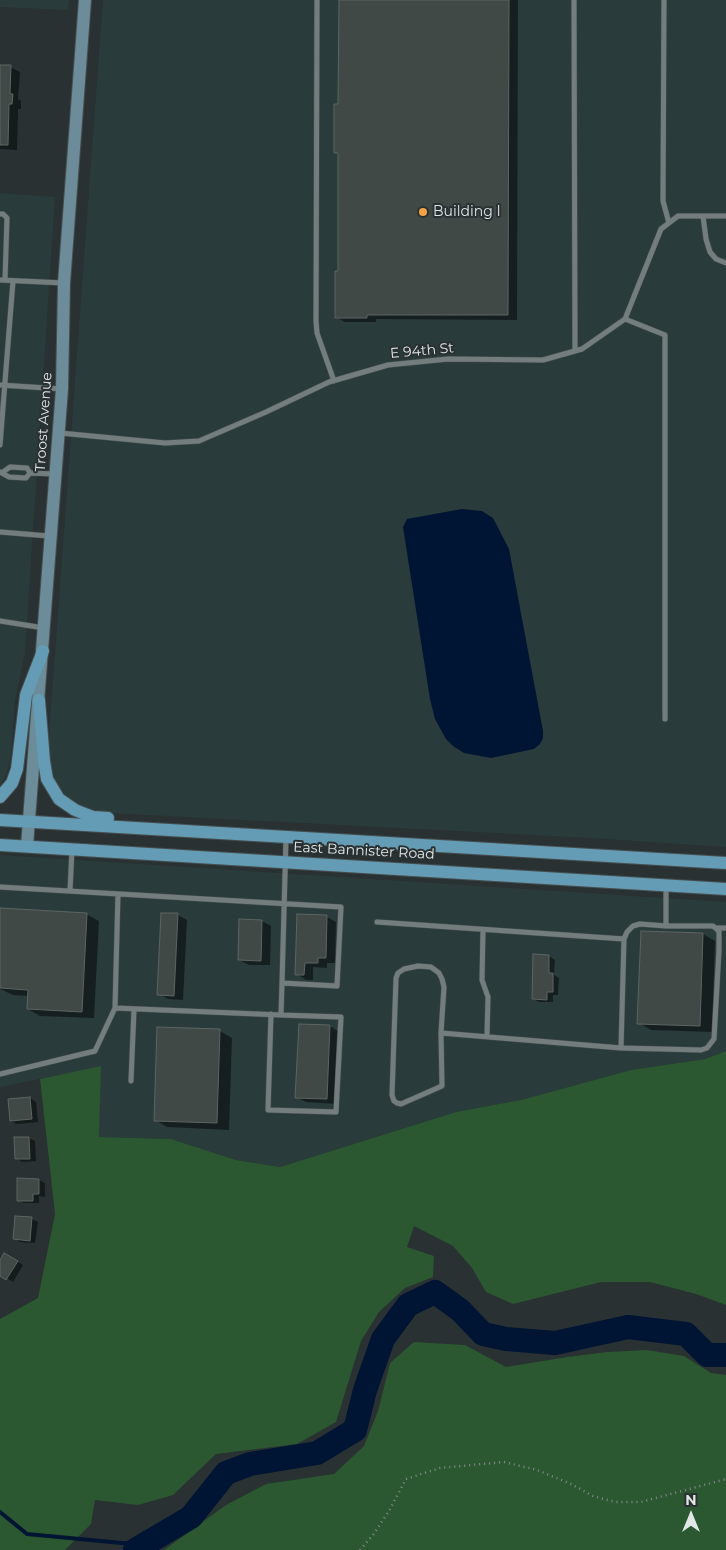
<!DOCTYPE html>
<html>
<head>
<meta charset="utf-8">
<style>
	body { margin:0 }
	#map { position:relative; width:726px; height:1550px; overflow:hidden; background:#293132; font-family:Montserrat,sans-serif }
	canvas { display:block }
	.north { position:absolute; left:666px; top:1490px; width:50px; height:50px; -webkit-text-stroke:4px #293132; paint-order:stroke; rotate:0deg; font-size:14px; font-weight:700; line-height:20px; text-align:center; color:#e1e6e6 }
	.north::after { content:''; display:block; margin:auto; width:18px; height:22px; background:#e1e6e6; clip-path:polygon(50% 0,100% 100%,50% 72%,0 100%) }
</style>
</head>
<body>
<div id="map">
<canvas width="726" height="1550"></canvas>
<div class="north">N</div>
</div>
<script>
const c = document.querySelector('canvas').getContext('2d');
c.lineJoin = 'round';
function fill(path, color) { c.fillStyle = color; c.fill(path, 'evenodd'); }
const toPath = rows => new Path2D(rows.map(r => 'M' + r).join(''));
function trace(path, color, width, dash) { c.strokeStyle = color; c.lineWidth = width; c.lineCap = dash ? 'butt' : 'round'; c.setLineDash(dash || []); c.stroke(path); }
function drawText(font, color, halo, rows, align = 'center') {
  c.font = font + ' Montserrat,sans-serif'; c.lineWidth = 4; c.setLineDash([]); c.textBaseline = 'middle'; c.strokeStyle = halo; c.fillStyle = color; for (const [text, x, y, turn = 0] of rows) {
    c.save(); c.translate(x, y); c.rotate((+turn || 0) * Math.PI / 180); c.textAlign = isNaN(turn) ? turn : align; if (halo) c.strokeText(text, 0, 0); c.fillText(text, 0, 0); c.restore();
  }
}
fill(toPath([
	[0,0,69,0,68,10,0,7],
	[103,0,726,0,726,847,592,838,109,813,88,809,69,799,56,784,49,761,49,736],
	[0,193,55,197,25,652,15,701,11,752,7,773,0,787],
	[0,855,726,902,726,1051,705,1059,631,1070,521,1100,456,1112,280,1167,236,1160,171,1139,99,1137,100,1067,0,1087]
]), '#2a3b3c');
fill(toPath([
	[726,1051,726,1305,696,1294,650,1282,601,1282,513,1304,486,1292,472,1268,453,1246,414,1226,407,1247,434,1256,433,1277,405,1288,379,1312,361,1341,336,1422,297,1444,216,1454,173,1495,138,1505,95,1500,91,1524,65,1550,0,1550,0,1319,38,1298,55,1214,40,1079,101,1066,99,1137,171,1139,236,1160,280,1167,456,1112,521,1100,631,1070,705,1059],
	[414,1342,465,1345,506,1367,567,1357,607,1352,647,1350,684,1356,711,1373,726,1375,726,1550,164,1550,226,1505,266,1484,334,1474,364,1446,378,1411,390,1363]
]), '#2b5731');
fill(toPath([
	[462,509,482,511,493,518,509,549,543,731,543,738,540,744,534,749,491,758,464,753,453,746,446,739,435,719,430,699,403,527,407,519]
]), '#001434');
fill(toPath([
	[340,0,518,0,517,320,376,319,376,322,345,322,336,317,339,272,339,155,335,152,340,105],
	[0,66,10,67,20,72,18,99,21,101,21,109,18,109,17,150,0,149],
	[0,910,86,914,99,921,94,1018,40,1016,28,1009,29,996,13,995,0,989],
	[178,915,187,920,183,1000,168,999,159,994],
	[327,917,336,922,335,963,327,963,327,968,313,967,313,980,306,980,297,974],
	[241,920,262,921,271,926,270,965,249,965,239,960],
	[703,934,715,941,712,1032,651,1030,639,1023],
	[549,956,555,960,554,975,559,978,558,995,553,995,553,1002,539,1002,533,999],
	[300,1025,330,1026,339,1032,336,1104,306,1102,296,1097],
	[220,1031,232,1038,229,1130,167,1127,155,1120],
	[30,1098,36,1102,38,1122,17,1124,11,1121],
	[15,1138,29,1138,35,1141,36,1161,22,1162,16,1158],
	[39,1180,45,1183,45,1197,39,1196,39,1203,24,1203,18,1200],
	[32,1219,38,1222,35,1243,20,1242,14,1238],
	[5,1254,23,1265,13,1282,0,1274,0,1262]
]), '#0007');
trace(toPath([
	[0,1512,27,1534,143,1545]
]), '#001434', 4);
trace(toPath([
	[135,1550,191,1517,226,1473,250,1464,317,1453,355,1430,365,1390,383,1339,408,1305,435,1292,460,1310,483,1334,506,1339,555,1343,628,1327,686,1334,707,1355,726,1355]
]), '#001434', 24);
const building = toPath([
	[339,0,509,0,508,315,367,315,367,318,335,318,335,271,338,271,338,153,334,153,334,104,338,104,339,0],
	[0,65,11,65,10,94,13,94,12,104,9,104,8,145,0,145,0,65],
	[0,908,87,913,82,1012,27,1009,28,990,0,988,0,908],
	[161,913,178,913,174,996,157,995,161,913],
	[297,914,327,915,326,958,318,958,318,963,305,963,304,975,295,975,297,914],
	[239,919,262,920,261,961,238,960,239,919],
	[641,931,703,933,700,1026,637,1024,641,931],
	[533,954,549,955,549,973,553,973,553,992,547,992,547,1000,532,999,533,954],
	[299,1024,330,1025,327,1099,295,1098,299,1024],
	[157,1027,220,1029,217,1123,154,1121,157,1027],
	[30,1097,32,1119,10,1121,8,1099,30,1097],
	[14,1137,29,1137,30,1159,15,1159,14,1137],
	[17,1178,39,1179,39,1194,33,1194,33,1201,17,1201,17,1178],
	[15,1216,32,1217,30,1241,13,1239,15,1216],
	[4,1253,18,1261,6,1280,0,1276,0,1260,4,1253]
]);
fill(building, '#404946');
trace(building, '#5c6562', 1);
const service = toPath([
	[317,0,316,321,317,333,334,381],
	[574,0,575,351],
	[664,0,663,201,669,223],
	[0,214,3,214,7,218,5,280],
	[703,216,706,239,710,252,716,259,726,263],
	[0,280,64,283],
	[625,319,665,335,665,719],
	[0,385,62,389],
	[60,433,165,443,199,441,266,412,329,382,388,365,448,359,543,360,582,349,625,319,661,229,678,216,726,216],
	[0,445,13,281],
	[0,472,9,477,26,478,30,473],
	[3,472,10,467,27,468,30,473,55,474],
	[0,532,49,536],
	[0,621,44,628],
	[0,887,341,907,337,986,282,983,281,1015,115,1008],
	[70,891,72,849],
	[377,922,624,939],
	[666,926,713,926,719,931,719,950,714,1039,707,1048,701,1050,621,1048,624,939,627,932,633,926,640,924,666,926,666,886],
	[716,928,726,928],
	[483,930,482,980,488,997,487,1036],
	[282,983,286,838],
	[271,1014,268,1110,336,1112,341,1017,281,1015],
	[441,1033,444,987,442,979,439,973,431,967,418,966,404,969,398,973,396,978,392,1095,394,1101,397,1103,401,1104,442,1086,441,1033,621,1048],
	[0,1074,95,1051,115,1008,118,894],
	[131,1081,134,1009]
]);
const secondary = toPath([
	[27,846,62,389,64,283,85,0]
]);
const primary = toPath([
	[39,700,44,761,47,779,59,799,75,810,93,817,108,818],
	[0,797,12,783,17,769,26,695,43,651],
	[0,820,726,863],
	[0,845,726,889]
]);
trace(service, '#474e4f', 6);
trace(secondary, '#474e4f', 14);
trace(primary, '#474e4f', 14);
trace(toPath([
	[360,1550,373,1535,389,1511,406,1479,440,1468,504,1462,537,1470,571,1484,593,1496,615,1502,641,1502,726,1479]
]), '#858c8c', 2.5, [1, 4]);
trace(service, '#737d7d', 5);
trace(secondary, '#6b8c98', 12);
trace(primary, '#639cb4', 12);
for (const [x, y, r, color] of [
	[423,212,5,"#f6a247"]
]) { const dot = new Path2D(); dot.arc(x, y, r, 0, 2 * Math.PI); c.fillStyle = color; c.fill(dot); trace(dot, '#293132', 2); }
drawText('14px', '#e1e6e6', '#293132', [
	["Building I",433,212]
], 'left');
drawText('14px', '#e1e6e6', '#293132', [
	["E 94th St",422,351,-5],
	["Troost Avenue",44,422,-86],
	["East Bannister Road",364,851,3]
]);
</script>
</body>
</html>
